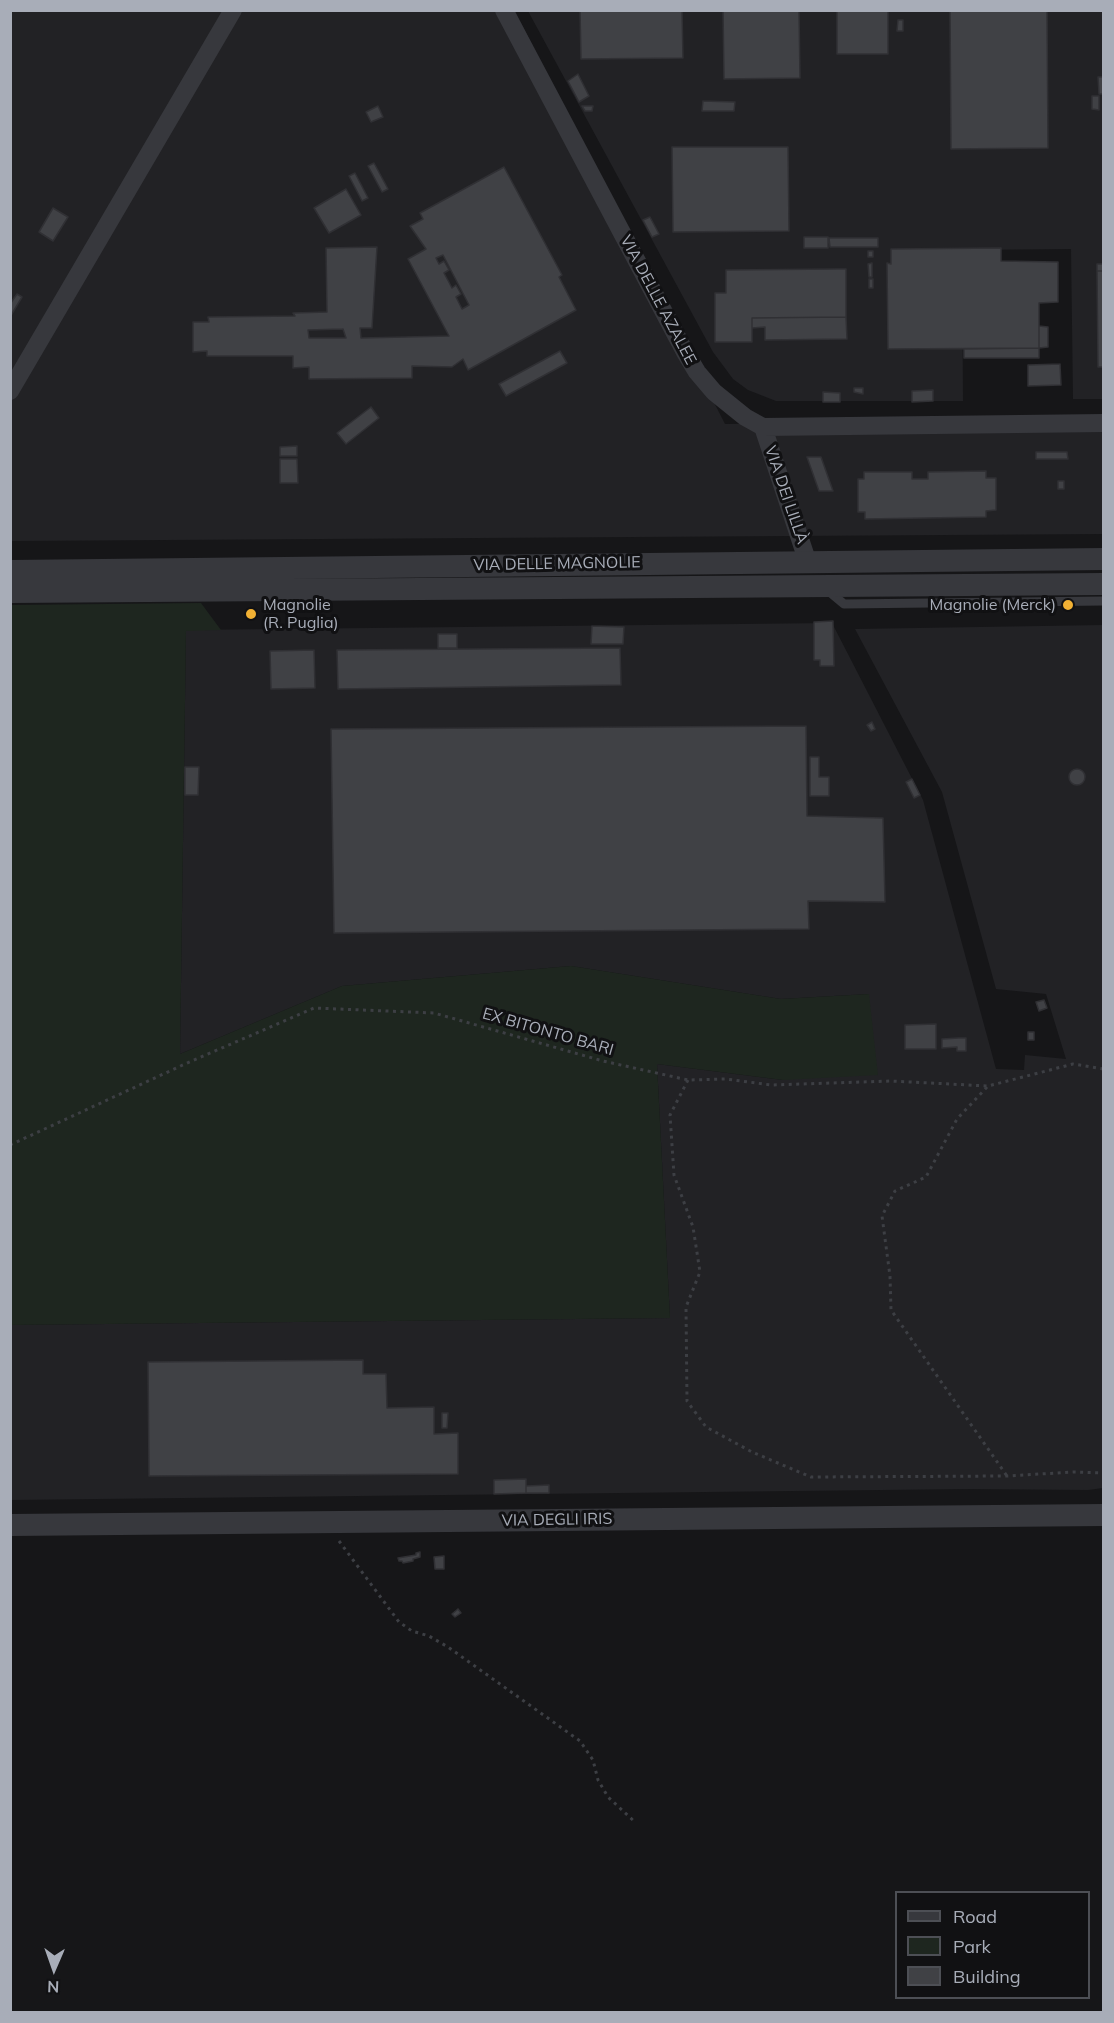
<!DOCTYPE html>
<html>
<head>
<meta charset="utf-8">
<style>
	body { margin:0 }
	#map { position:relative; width:1114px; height:2023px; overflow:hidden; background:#161618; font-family:Mulish,sans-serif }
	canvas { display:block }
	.frame { position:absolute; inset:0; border:12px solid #a8adb8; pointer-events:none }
	.legend { position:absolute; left:895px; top:1891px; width:195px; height:108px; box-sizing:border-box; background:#111113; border:2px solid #4d4f55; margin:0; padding:8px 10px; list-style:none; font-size:18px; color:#a8adb8 }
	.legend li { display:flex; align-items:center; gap:12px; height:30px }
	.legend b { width:30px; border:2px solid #4d4f55 }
	.north { position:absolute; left:24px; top:1939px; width:60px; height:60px; -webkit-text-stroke:4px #111113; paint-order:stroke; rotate:182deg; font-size:16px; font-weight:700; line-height:24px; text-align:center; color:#a8adb8 }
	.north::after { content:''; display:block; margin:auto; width:21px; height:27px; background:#a8adb8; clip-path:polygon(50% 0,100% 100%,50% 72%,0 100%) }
</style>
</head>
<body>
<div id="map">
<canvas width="1114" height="2023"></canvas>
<div class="frame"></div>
<ul class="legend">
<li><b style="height:8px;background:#37383d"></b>Road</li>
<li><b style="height:16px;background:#1e261f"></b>Park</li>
<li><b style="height:16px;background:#404145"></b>Building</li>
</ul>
<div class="north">N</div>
</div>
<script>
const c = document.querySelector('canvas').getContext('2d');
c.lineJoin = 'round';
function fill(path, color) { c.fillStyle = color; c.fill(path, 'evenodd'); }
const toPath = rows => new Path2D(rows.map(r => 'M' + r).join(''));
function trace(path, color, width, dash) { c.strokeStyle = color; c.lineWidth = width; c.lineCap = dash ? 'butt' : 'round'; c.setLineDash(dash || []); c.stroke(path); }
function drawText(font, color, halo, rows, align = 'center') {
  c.font = font + ' Mulish,sans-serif'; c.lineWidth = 6; c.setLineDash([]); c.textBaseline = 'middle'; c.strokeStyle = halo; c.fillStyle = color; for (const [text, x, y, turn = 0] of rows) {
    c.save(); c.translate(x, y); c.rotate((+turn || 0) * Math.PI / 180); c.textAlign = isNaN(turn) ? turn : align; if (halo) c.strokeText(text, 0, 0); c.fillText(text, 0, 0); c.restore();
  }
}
fill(toPath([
	[10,11,515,11,725,424,1103,420,1103,534,11,541],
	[528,11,1103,11,1103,399,1073,399,1071,249,962,250,963,401,776,401,748,390,733,379,713,352],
	[832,623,923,800,996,1069,1024,1070,1025,1055,1066,1059,1046,994,996,989,942,792,855,629,1103,625,1103,1488,1088,1490,967,1489,11,1500,10,1325,670,1318,657,1064,783,1080,869,994,781,999,571,966,342,986,180,1054,186,630]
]), '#222225');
fill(toPath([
	[201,603,221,630,186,631,180,1054,342,986,571,966,781,999,869,994,878,1075,783,1080,657,1064,670,1318,11,1325,11,605]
]), '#1e261f');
const building = toPath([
	[580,10,682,10,683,58,581,59,580,10],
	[723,10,799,10,800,78,724,79,723,10],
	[837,10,888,10,888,54,837,54,837,10],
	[950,10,1047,10,1048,148,951,149,950,10],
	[898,20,903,20,903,31,897,31,898,20],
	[578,74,589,96,579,102,568,81,578,74],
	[1098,77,1104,77,1104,94,1099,94,1098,77],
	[1092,96,1099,96,1099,110,1092,109,1092,96],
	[703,101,735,102,734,111,702,111,703,101],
	[378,106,383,117,371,122,366,112,378,106],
	[582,106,593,106,592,111,585,111,582,106],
	[672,147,788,147,789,231,673,232,672,147],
	[374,163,388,189,382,192,368,166,374,163],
	[504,167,562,275,559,277,576,310,468,370,463,359,452,367,412,366,412,378,309,379,309,367,293,368,293,356,207,356,207,351,193,352,193,322,209,322,208,317,295,316,293,313,327,312,326,248,377,247,372,328,360,328,361,338,449,336,408,259,426,249,410,226,423,219,420,213,504,167],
	[443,255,469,305,462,309,456,297,461,294,456,285,452,288,444,273,449,270,444,261,439,264,436,258,443,255],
	[343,329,346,338,309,338,308,330,343,329],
	[355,173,368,198,362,201,349,176,355,173],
	[346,189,361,215,329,233,314,208,346,189],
	[53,208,68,217,53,241,39,232,53,208],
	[650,217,659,234,652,237,643,220,650,217],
	[804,237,828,237,828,248,804,248,804,237],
	[829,238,878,238,878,247,830,247,829,238],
	[1001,248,1001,261,1058,262,1058,302,1039,303,1039,348,888,349,887,263,891,264,891,249,1001,248],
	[868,251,873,251,873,257,868,257,868,251],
	[872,263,872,277,869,277,868,264,872,263],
	[1097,264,1104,264,1104,271,1097,271,1097,264],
	[836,269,846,269,846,317,752,318,752,342,715,342,715,293,726,293,726,270,836,269],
	[1097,271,1104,271,1104,367,1098,367,1097,271],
	[869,279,873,279,873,288,869,288,869,279],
	[17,294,22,297,10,317,10,304,17,294],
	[846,317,847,339,765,340,765,327,752,328,752,318,846,317],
	[1039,326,1048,327,1048,347,1039,348,1039,326],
	[1039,348,1039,358,964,358,964,349,1039,348],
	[560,351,567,363,506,396,499,384,560,351],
	[1060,364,1061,385,1028,386,1028,365,1060,364],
	[854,388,863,388,863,394,854,392,854,388],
	[933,390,933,401,912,402,912,391,933,390],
	[823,392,840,393,840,402,823,402,823,392],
	[371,407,379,418,346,444,337,433,371,407],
	[297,446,297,456,280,456,280,447,297,446],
	[1036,452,1067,452,1068,459,1036,459,1036,452],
	[807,457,821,457,833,491,819,491,807,457],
	[280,459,297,459,298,483,280,483,280,459],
	[986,471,986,478,996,478,996,510,986,511,986,517,865,519,865,512,858,512,858,479,864,479,864,472,912,472,912,479,928,479,928,472,986,471],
	[1058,481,1064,481,1064,489,1058,489,1058,481],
	[833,621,834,666,820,666,820,660,814,660,814,622,833,621],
	[592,626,624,627,623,644,591,644,592,626],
	[438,634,457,634,457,648,438,648,438,634],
	[620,648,621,685,338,689,337,650,620,648],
	[314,650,315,688,271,689,270,651,314,650],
	[872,722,875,729,871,731,867,725,872,722],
	[806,726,807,816,883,818,885,902,808,901,809,929,334,933,331,729,806,726],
	[810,757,819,757,819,777,829,777,829,796,810,796,810,757],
	[185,767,199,767,198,795,185,795,185,767],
	'1069 777a8 8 0 1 1 16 0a8 8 0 1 1-16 0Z',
	[912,779,920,795,914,798,906,782,912,779],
	[1044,1000,1047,1008,1039,1011,1036,1002,1044,1000],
	[936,1024,936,1049,905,1049,905,1025,936,1024],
	[1028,1032,1034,1032,1034,1040,1028,1040,1028,1032],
	[958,1038,966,1038,966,1051,957,1051,957,1047,942,1048,942,1039,958,1038],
	[363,1360,363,1374,386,1374,387,1408,434,1407,434,1434,458,1433,458,1474,149,1476,148,1362,363,1360],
	[442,1413,448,1413,447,1428,442,1428,442,1413],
	[526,1479,526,1493,494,1494,494,1480,526,1479],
	[549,1485,549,1493,526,1493,526,1486,549,1485],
	[420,1552,420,1557,413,1559,413,1561,403,1563,402,1561,399,1561,398,1558,416,1555,416,1553,420,1552],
	[444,1556,444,1569,435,1569,434,1557,444,1556],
	[458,1609,461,1613,455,1617,452,1614,458,1609]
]);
fill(building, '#404145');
trace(building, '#303034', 1.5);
trace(toPath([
	[688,1080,670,1115,674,1175,693,1227,700,1272,686,1307,687,1401,706,1427,752,1452,811,1477,1007,1476,1073,1472,1104,1473],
	[987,1087,957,1119,926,1177,895,1191,882,1216,890,1276,891,1310,1007,1476],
	[10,1145,185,1064,314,1008,434,1013,603,1061,688,1080,726,1079,771,1085,891,1081,988,1086,1073,1064,1104,1069],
	[339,1541,399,1622,412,1631,429,1636,448,1647,580,1741,593,1760,598,1780,608,1797,636,1823]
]), '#3d3f44', 3, [3, 4.5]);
trace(toPath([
	[826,589,844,604,1104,601]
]), '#37383d', 9);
trace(toPath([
	[504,10,685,352,697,372,714,392,745,417,763,427,1104,423],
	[10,391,233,10],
	[763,427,808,563]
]), '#37383d', 18);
trace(toPath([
	[10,571,1104,559],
	[10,592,1104,584],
	[10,1525,1104,1515]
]), '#37383d', 22);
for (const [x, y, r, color] of [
	[1068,605,6,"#f2b134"],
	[251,614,6,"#f2b134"]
]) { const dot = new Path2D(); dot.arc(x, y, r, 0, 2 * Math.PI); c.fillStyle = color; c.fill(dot); trace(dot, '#111113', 2); }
drawText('16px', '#a8adb8', '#111113', [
	["VIA DELLE AZALEE",658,300,62],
	["VIA DEI LILLÀ",786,495,71],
	["VIA DELLE MAGNOLIE",557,564,-1],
	["EX BITONTO BARI",548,1032,16],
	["VIA DEGLI IRIS",557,1520,-1]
]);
drawText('16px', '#a8adb8', '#111113', [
	["Magnolie",263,605],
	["(R. Puglia)",263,623],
	["Magnolie (Merck)",1056,605,"right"]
], 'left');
</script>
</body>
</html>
